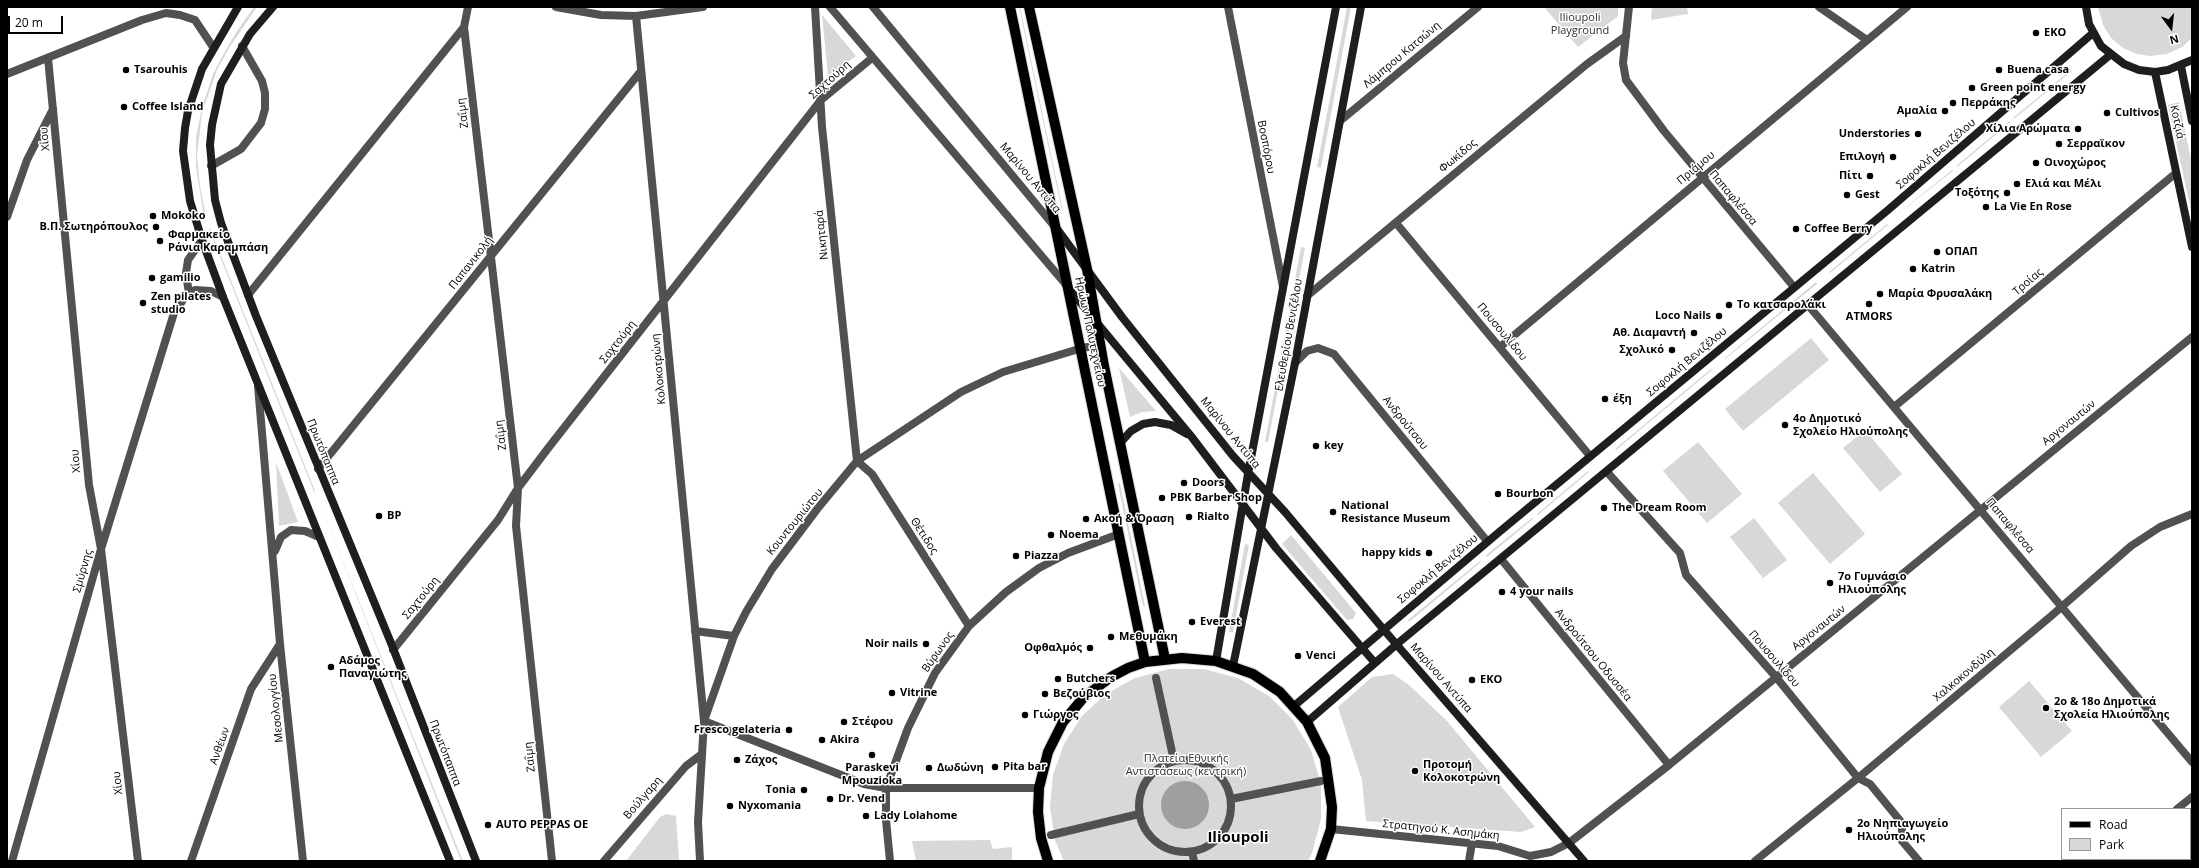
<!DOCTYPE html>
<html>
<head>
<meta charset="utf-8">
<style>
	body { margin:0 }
	#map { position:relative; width:2199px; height:868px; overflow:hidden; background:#fff; font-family:"Open Sans",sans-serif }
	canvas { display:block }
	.frame { position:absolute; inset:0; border:8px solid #000; pointer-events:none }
	.legend { position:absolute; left:2061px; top:808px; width:130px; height:52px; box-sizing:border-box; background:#fff; border:1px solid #999; margin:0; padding:5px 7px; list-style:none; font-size:12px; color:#000 }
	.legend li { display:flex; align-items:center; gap:8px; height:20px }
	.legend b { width:20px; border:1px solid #999 }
	.north { position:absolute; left:2151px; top:8px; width:40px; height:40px; -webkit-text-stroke:3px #fff; paint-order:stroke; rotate:165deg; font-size:11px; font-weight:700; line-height:16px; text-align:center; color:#000 }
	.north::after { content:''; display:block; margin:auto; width:14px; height:18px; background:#000; clip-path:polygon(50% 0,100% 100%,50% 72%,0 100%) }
	.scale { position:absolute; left:8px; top:16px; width:55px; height:18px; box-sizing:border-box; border:2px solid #000; border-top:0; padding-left:5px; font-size:12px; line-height:14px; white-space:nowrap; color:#000; -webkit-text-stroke:3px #fff; paint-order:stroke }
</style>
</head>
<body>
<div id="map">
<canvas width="2199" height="868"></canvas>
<div class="frame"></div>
<ul class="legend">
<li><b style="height:5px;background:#000"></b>Road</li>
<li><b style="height:11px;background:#d8d8d8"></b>Park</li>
</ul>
<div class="north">N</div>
<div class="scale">20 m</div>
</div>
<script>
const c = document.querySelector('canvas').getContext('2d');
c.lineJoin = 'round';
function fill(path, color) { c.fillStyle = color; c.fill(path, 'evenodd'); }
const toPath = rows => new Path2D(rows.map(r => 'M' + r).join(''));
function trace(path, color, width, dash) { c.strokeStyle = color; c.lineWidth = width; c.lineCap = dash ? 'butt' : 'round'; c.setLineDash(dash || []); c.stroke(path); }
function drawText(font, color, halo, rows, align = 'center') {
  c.font = font + ' "Open Sans",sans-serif'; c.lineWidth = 3; c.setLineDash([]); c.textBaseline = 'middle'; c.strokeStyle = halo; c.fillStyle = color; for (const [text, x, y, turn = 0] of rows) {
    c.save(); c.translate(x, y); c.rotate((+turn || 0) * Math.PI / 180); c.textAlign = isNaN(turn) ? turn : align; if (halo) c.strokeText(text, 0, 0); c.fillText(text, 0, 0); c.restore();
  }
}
fill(toPath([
	[254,7,257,7,229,48,217,70,202,113,197,156,200,186,206,216,204,217,196,167,196,137,202,107,213,74,223,55,237,31],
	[1019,7,1020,7,1063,211,1062,211],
	[1347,7,1351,7,1321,168,1317,167],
	[1544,7,1618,7,1618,16,1578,47],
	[1652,7,1687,7,1688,14,1651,20],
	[2098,7,2192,7,2192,38,2182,47,2167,54,2150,56,2137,54,2123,48,2111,38,2103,25],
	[822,15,856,56,828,76],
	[2071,70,2072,71,2014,119,2013,118],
	[2179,102,2192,164,2192,215,2168,105],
	[2010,121,2011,122,1957,167,1956,166],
	[1952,170,1953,171,1890,220],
	[1887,224,1888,225,1830,273,1829,272],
	[210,228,315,491,314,492,209,229],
	[1301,247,1305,248,1268,442,1265,442],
	[1816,282,1817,284,1725,359,1725,358],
	[1811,338,1829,360,1743,431,1725,409],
	[1119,368,1156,411,1142,412,1130,417],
	[1711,369,1712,370,1616,450,1615,449],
	[1865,430,1902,474,1880,492,1843,448],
	[1698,442,1742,494,1707,523,1663,471],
	[276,462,298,522,279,526],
	[1588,471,1589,472,1538,515,1537,514],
	[1813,473,1865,534,1830,564,1778,503],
	[1120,483,1145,606,1143,606,1118,484],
	[317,496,463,861,461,861],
	[1532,518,1533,519,1487,557,1486,555],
	[1754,518,1787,560,1763,578,1730,537],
	[1291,535,1356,613,1353,619,1347,620,1282,544],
	[1245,544,1249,545,1233,632,1229,632],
	[1480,561,1481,562,1409,622,1408,620],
	[1169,669,1204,669,1238,678,1269,696,1293,720,1311,750,1321,784,1321,819,1312,853,1308,861,1064,861,1055,840,1050,807,1053,775,1064,744,1082,716,1106,694,1135,678],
	[1393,674,1409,685,1447,721,1535,827,1521,832,1366,821,1362,780,1338,707,1372,677],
	[2029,681,2072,731,2041,757,1999,707],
	[666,814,676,816,679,861,626,861,660,817],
	[990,840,993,849,1012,847,1012,861,916,861,912,841]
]), '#d8d8d8');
fill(toPath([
	'1161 805a24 24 0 1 1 48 0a24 24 0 1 1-48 0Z'
]), '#9f9f9f');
const primary = toPath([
	[1010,7,1145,662],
	[1029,7,1087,269,1104,366,1165,659],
	[1048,861,1041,838,1038,812,1039,788,1048,752,1063,722,1084,697,1111,677,1128,668,1145,662,1182,658,1216,661,1253,674,1280,692,1307,722,1325,758,1332,807,1331,829,1320,861]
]);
trace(primary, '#dbdbdb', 12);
trace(toPath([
	[211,166,241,149,261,123,265,109,265,93,262,81,242,46]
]), '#515151', 8);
trace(toPath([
	[468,7,464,27,518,488,516,526,552,861],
	[556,7,601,15,636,16,703,7],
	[815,7,822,127,857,461,872,474,969,626],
	[830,7,1068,287],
	[873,7,1055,227],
	[1228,7,1283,287],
	[1629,7,1623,63,1626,80,1664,131,1794,287],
	[1819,7,1867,40],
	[636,16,704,721,864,784,886,788,1039,788],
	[48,58,89,485,101,549,138,861],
	[7,74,142,20,166,13,180,15,195,20,213,47],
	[1340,121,1478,7],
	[7,217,27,160,53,109],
	[1396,223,1590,456],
	[189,294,186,273,188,260,202,240],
	[248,295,464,27],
	[1307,296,1587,64,1626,36],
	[1808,305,2192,762],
	[1500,347,1907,7],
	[1295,363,1307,351,1318,348,1334,354,1487,541],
	[258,386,280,644,303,861],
	[1894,407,2176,173],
	[318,469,641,71],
	[1607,472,1680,553,1686,575,1776,677,1858,778,1870,784,1902,823,1902,841,1919,861],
	[275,551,281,537,291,530,305,531,319,537],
	[1501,559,1669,765],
	[695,631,734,636],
	[393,650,498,520,518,488,549,447,821,100,872,58],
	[1156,678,1174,761],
	'1139 806a46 46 0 1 1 92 0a46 46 0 1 1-92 0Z',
	[1231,799,1321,781],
	[2177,809,2192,797],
	[1331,829,1498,846,1530,856,1551,852,1569,843,1669,765,2192,337],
	[1051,835,1139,814],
	[1192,852,1194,861],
	[12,861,101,549,174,313,185,297,195,290,211,291,223,297],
	[191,861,251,689,280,644],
	[604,861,686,766,702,754],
	[700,861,698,822,704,721,734,636,746,612,772,569,818,508,857,461,961,392,1003,372,1082,348,1100,345],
	[890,861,886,820,886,788,908,728,935,673,969,626,1006,592,1039,568,1068,553,1119,534],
	[1469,861,1472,843],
	[1755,861,1858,778,2050,617,2131,546,2160,527,2192,514],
	[2114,861,2117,859]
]), '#515151', 8);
trace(toPath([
	[238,7,202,69,188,111,185,128,183,151,190,201,202,240,223,297,450,861],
	[273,7,250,34,221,84,212,125,210,145,215,200,221,223,256,316,391,643,476,861],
	[2086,7,2089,24,2101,46,2124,64,2139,70,2155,72,2168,70,2192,60],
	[2181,66,2192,121],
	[2155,72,2192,247],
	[1057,229,1122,317,1233,456,1285,512,1384,630,1584,861],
	[1069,289,1191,436,1276,548,1375,663],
	[1120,443,1131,431,1143,424,1155,422,1171,425,1187,434],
	[1216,661,1248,474,1336,7],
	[1233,666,1295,363,1361,7],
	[1294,706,1498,533,1888,210,2093,33],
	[1307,722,1397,644,2110,55]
]), '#1e1e1e', 8);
trace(primary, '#000', 10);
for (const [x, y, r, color] of [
	[2036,33,4,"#000"],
	[126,70,4,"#000"],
	[1999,70,4,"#000"],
	[1972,88,4,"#000"],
	[1953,103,4,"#000"],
	[124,107,4,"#000"],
	[1945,111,4,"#000"],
	[2107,113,4,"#000"],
	[2078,129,4,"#000"],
	[1918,134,4,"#000"],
	[2059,144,4,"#000"],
	[1893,157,4,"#000"],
	[2036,163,4,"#000"],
	[1870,176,4,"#000"],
	[2017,184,4,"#000"],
	[2007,193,4,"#000"],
	[1847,195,4,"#000"],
	[1986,207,4,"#000"],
	[153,216,4,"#000"],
	[156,227,4,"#000"],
	[1796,229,4,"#000"],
	[160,241,4,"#000"],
	[1937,252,4,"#000"],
	[1913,269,4,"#000"],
	[152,278,4,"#000"],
	[1880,294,4,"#000"],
	[143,303,4,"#000"],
	[1869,304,4,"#000"],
	[1729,305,4,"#000"],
	[1719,316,4,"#000"],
	[1694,333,4,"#000"],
	[1672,350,4,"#000"],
	[1605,399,4,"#000"],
	[1785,425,4,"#000"],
	[1316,446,4,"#000"],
	[1184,483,4,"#000"],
	[1498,494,4,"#000"],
	[1162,498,4,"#000"],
	[1604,508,4,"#000"],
	[1333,512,4,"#000"],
	[379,516,4,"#000"],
	[1189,517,4,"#000"],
	[1086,519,4,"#000"],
	[1051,535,4,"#000"],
	[1429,553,4,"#000"],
	[1016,556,4,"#000"],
	[1830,583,4,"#000"],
	[1502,592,4,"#000"],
	[1192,622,4,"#000"],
	[1111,637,4,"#000"],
	[926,644,4,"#000"],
	[1090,648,4,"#000"],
	[1298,656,4,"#000"],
	[331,667,4,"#000"],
	[1058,679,4,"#000"],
	[1472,680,4,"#000"],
	[892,693,4,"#000"],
	[1045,694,4,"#000"],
	[2046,708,4,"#000"],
	[1025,715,4,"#000"],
	[844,722,4,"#000"],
	[789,730,4,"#000"],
	[822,740,4,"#000"],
	[872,755,4,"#000"],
	[737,760,4,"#000"],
	[995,767,4,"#000"],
	[929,768,4,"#000"],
	[1415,771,4,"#000"],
	[804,790,4,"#000"],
	[830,799,4,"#000"],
	[730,806,4,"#000"],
	[866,816,4,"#000"],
	[488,825,4,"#000"],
	[1849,830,4,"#000"]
]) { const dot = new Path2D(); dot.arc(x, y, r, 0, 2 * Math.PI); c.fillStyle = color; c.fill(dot); trace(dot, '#fff', 1.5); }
drawText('11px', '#2f2f2f', '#fff', [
	["Ilioupoli",1580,18],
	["Playground",1580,31],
	["Πλατεία Εθνικής",1186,759],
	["Αντιστάσεως (κεντρική)",1186,772]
]);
drawText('bold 11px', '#000', '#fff', [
	["ΕΚΟ",2044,33],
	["Tsarouhis",134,70],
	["Buena casa",2007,70],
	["Green point energy",1980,88],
	["Περράκης",1961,103],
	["Coffee Island",132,107],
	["Αμαλία",1937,111,"right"],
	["Cultivos",2115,113],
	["Χίλια Αρώματα",2070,129,"right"],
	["Understories",1910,134,"right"],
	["Σερραϊκον",2067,144],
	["Επιλογή",1885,157,"right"],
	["Οινοχώρος",2044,163],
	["Πίτι",1862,176,"right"],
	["Ελιά και Μέλι",2025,184],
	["Τοξότης",1999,193,"right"],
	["Gest",1855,195],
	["La Vie En Rose",1994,207],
	["Mokoko",161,216],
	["Β.Π. Σωτηρόπουλος",148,227,"right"],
	["Coffee Berry",1804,229],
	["Φαρμακείο",168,235],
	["Ράνια Καραμπάση",168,248],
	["ΟΠΑΠ",1945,252],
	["Katrin",1921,269],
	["gamilio",160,278],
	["Μαρία Φρυσαλάκη",1888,294],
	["Zen pilates",151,297],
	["studio",151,310],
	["Το κατσαρολάκι",1737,305],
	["Loco Nails",1711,316,"right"],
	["ATMORS",1869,317,"center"],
	["Αθ. Διαμαντή",1686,333,"right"],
	["Σχολικό",1664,350,"right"],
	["έξη",1613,399],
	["4ο Δημοτικό",1793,419],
	["Σχολείο Ηλιούπολης",1793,432],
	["key",1324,446],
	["Doors",1192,483],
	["Bourbon",1506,494],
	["PBK Barber Shop",1170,498],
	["National",1341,506],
	["Resistance Museum",1341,519],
	["The Dream Room",1612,508],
	["BP",387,516],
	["Rialto",1197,517],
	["Ακοή & Όραση",1094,519],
	["Noema",1059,535],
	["happy kids",1421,553,"right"],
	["Piazza",1024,556],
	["7ο Γυμνάσιο",1838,577],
	["Ηλιούπολης",1838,590],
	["4 your nails",1510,592],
	["Everest",1200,622],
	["Μεθυμάκη",1119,637],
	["Noir nails",918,644,"right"],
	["Οφθαλμός",1082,648,"right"],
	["Venci",1306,656],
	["Αδάμος",339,661],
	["Παναγιώτης",339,674],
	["Butchers",1066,679],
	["EKO",1480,680],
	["Vitrine",900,693],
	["Βεζούβιος",1053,694],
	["2ο & 18ο Δημοτικά",2054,702],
	["Σχολεία Ηλιούπολης",2054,715],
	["Γιώργος",1033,715],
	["Στέφου",852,722],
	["Fresco gelateria",781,730,"right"],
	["Akira",830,740],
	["Ζάχος",745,760],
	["Προτομή",1423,765],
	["Κολοκοτρώνη",1423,778],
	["Pita bar",1003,767],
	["Paraskevi",872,768,"center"],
	["Mpouzioka",872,781,"center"],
	["Δωδώνη",937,768],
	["Tonia",796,790,"right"],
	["Dr. Vend",838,799],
	["Nyxomania",738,806],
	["Lady Lolahome",874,816],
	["2ο Νηπιαγωγείο",1857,824],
	["Ηλιούπολης",1857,837],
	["AUTO PEPPAS OE",496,825]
], 'left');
drawText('11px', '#000', '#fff', [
	["Λάμπρου Κατσώνη",1402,55,-40],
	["Σαχτούρη",830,80,-42],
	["Ζαΐμη",463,113,-97],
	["Κοτζιά",2177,122,78],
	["Χίου",45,139,-95],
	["Βοσπόρου",1266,147,79],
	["Σοφοκλή Βενιζέλου",1936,154,-41],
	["Φωκίδος",1458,156,-40],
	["Πριάμου",1696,168,-40],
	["Μαρίνου Αντύπα",1030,178,50],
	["Παπαφλέσσα",1733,198,50],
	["Νικηταρά",822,235,-96],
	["Παπανικολή",471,263,-52],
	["Τροίας",2028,282,-40],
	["Ηρώων Πολυτεχνείου",1090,332,78],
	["Πουσουλίδου",1502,332,50],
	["Ελευθερίου Βενιζέλου",1289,335,-80],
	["Σαχτούρη",618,342,-52],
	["Σοφοκλή Βενιζέλου",1687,362,-40],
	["Κολοκοτρώνη",659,369,-95],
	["Ανδρούτσου",1405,423,51],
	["Αργοναυτών",2069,423,-39],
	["Μαρίνου Αντύπα",1230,433,51],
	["Ζαΐμη",501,435,-97],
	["Πρωτόπαππα",323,452,68],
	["Χίου",76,461,-95],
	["Κουντουριώτου",795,522,-51],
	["Παπαφλέσσα",2010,526,50],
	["Θέτιδος",924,536,57],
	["Σοφοκλή Βενιζέλου",1438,569,-40],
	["Σμύρνης",83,571,-74],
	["Σαχτούρη",421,598,-51],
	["Αργοναυτών",1819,628,-39],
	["Βύρωνος",938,652,-55],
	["Ανδρούτσου Οδυσσέα",1593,655,51],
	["Πουσουλίδου",1774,659,49],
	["Χαλκοκονδύλη",1964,675,-40],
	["Μαρίνου Αντύπα",1441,678,49],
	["Μεσολογγίου",276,708,-96],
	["Ανθέων",220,746,-71],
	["Πρωτόπαππα",445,753,69],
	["Ζαΐμη",530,757,-96],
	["Χίου",118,783,-96],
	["Βούλγαρη",643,798,-49],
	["Στρατηγού Κ. Ασημάκη",1441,830,6]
]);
drawText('bold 15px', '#000', '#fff', [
	["Ilioupoli",1238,838]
]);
</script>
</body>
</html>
